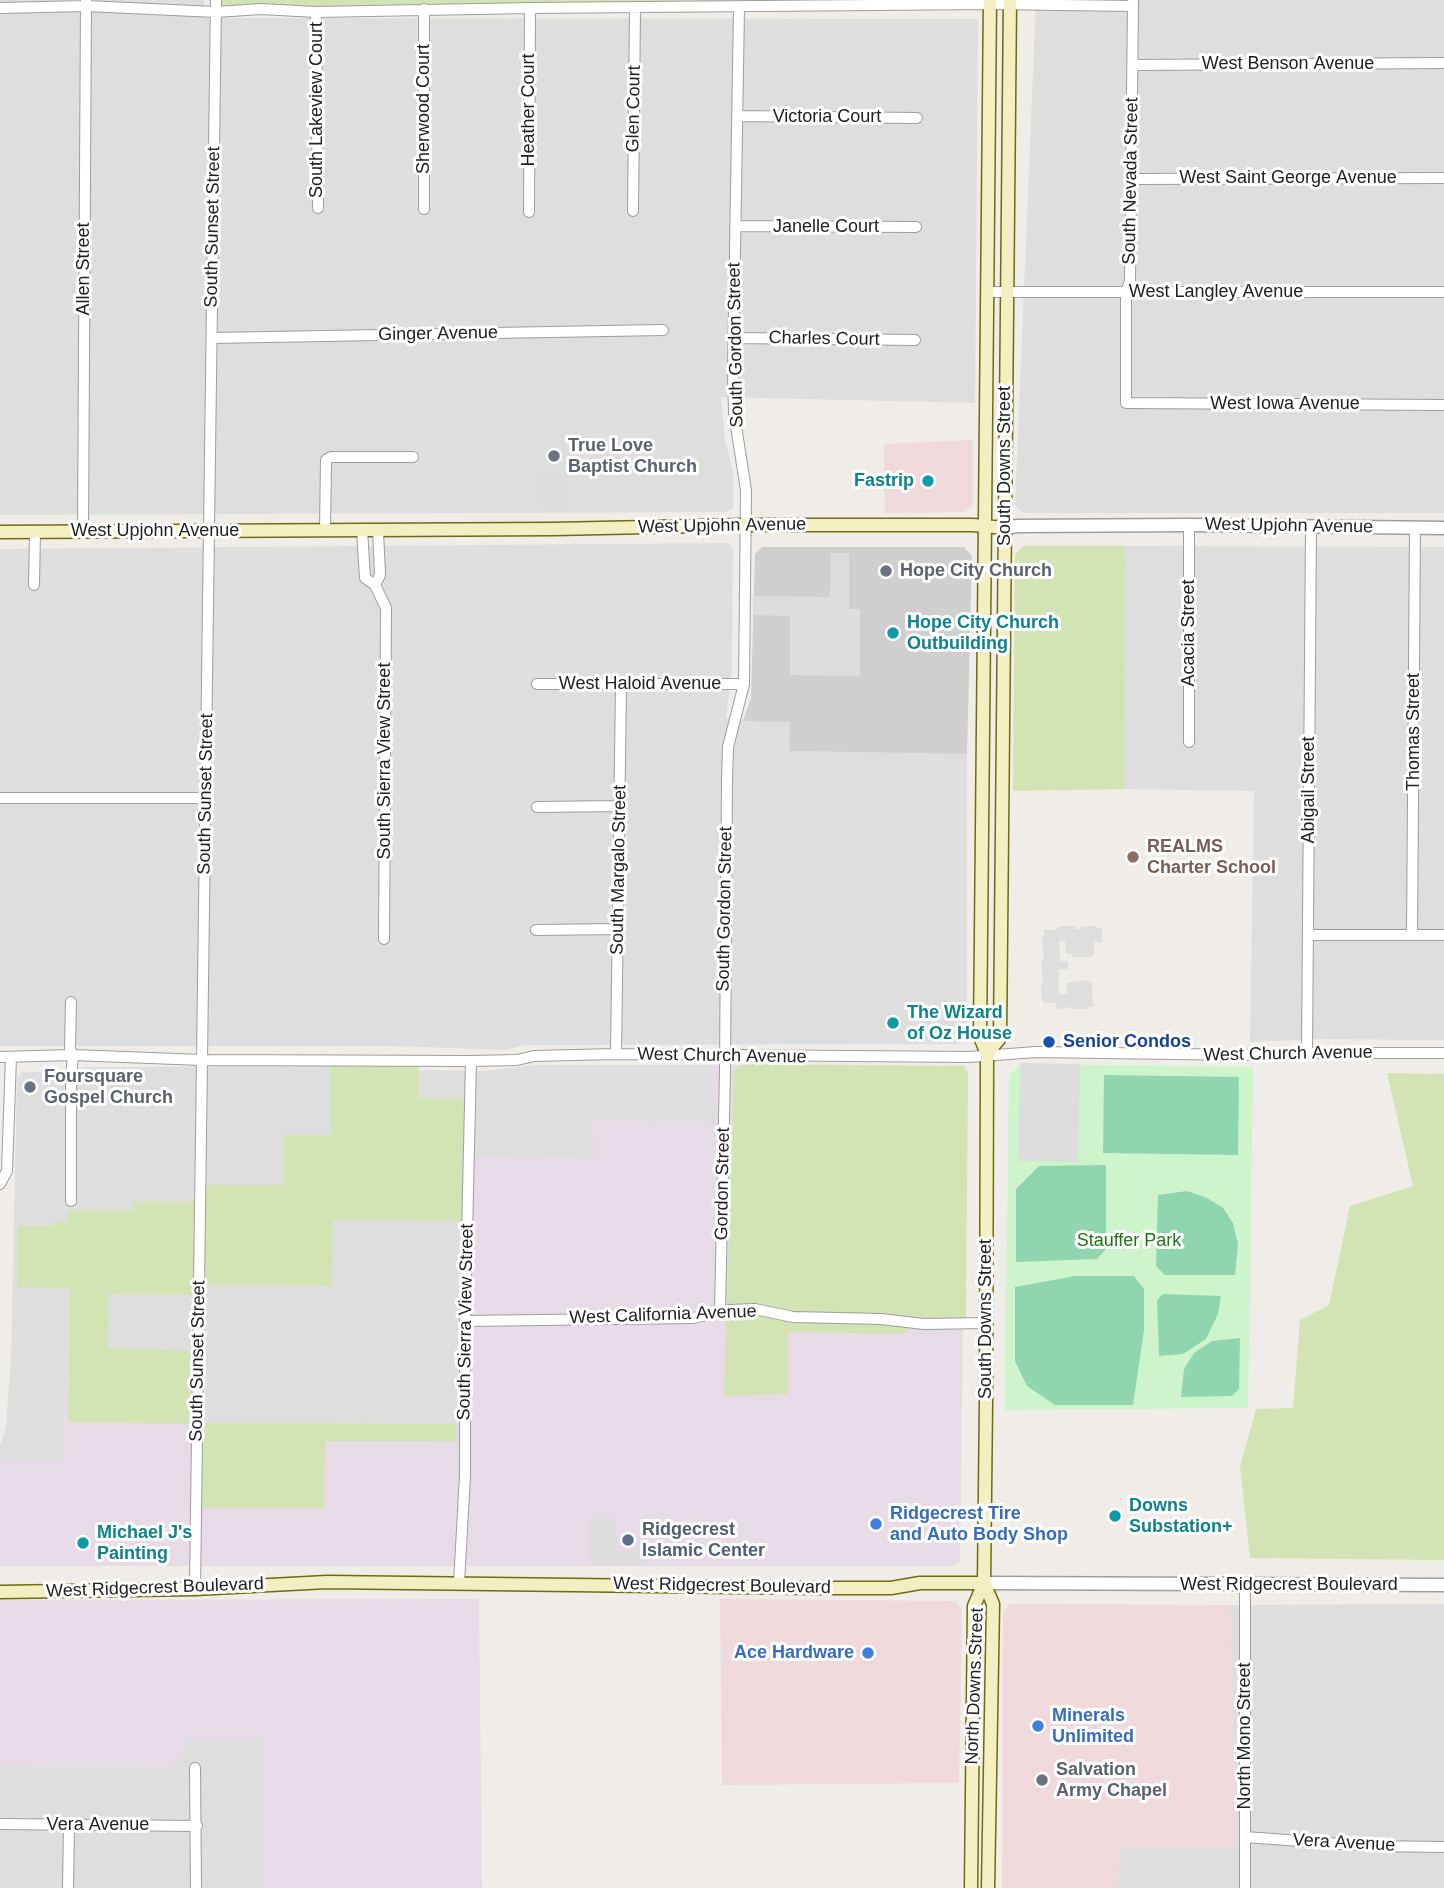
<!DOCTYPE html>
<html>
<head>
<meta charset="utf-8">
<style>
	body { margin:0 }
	canvas { display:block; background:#f0ece8 }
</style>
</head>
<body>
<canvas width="1444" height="1888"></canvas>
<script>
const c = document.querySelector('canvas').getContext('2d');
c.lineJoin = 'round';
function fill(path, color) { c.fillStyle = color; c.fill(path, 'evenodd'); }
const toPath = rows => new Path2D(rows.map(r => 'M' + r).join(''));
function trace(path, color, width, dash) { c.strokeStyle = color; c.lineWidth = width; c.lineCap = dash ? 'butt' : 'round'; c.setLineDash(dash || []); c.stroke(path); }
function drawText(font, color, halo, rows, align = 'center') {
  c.font = font + ' Arial,sans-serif'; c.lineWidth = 6; c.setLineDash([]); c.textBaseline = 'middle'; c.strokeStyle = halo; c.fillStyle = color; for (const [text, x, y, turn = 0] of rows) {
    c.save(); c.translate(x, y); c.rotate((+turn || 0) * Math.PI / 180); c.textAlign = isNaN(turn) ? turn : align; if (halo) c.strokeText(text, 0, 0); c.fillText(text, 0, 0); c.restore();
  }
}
fill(toPath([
	[0,0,204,0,205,18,978,19,975,403,721,397,725,440,733,472,733,508,725,512,0,515],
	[1036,0,1444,0,1444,513,1023,513,1015,505],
	[728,543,733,549,732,667,726,718,790,722,790,751,967,754,967,1035,958,1044,525,1045,506,1050,394,1046,0,1046,0,549],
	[1124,546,1444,547,1444,1040,1322,1039,1250,1042,1254,791,1124,789],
	[1060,926,1075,926,1075,929,1080,929,1081,926,1096,926,1096,928,1102,928,1102,942,1094,942,1094,955,1090,957,1072,957,1072,954,1066,954,1065,941,1059,941,1060,961,1068,961,1068,969,1059,969,1059,994,1067,994,1067,983,1089,980,1089,982,1092,982,1093,1007,1088,1007,1088,1009,1073,1009,1073,1007,1056,1009,1056,1003,1043,1003,1043,999,1041,999,1041,984,1043,984,1041,961,1044,960,1042,936,1044,935,1044,930,1056,930],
	[534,1065,710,1065,716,1122,592,1120,595,1159,460,1157,457,1442,189,1443,67,1351,62,1459,0,1458,0,1446,6,1427,11,1356,17,1078,23,1072,61,1072,86,1067,386,1066,412,1070,485,1071],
	[1444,1604,1444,1888,1118,1888,1119,1848,1236,1848,1230,1605],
	[189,1739,265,1739,264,1888,0,1888,0,1766,176,1767]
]), '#dedede');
fill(toPath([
	[973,440,973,505,964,512,885,513,884,444],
	[720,1599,955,1601,962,1610,959,1783,722,1785],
	[1010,1604,1230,1605,1236,1848,1120,1848,1118,1888,1002,1888,1003,1612]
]), '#efd9dc');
fill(toPath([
	[710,1065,959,1066,966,1071,960,1561,953,1566,0,1566,0,1458,62,1459,66,1351,189,1352,189,1443,456,1442,460,1157,594,1159,592,1120,715,1122],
	[479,1599,482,1888,264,1888,265,1739,189,1739,176,1767,0,1766,0,1600]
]), '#e8dbe8');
fill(toPath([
	[762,547,964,547,972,556,967,754,789,751,790,722,743,721,751,698,755,554]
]), '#cfcfcf');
fill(toPath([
	[222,0,975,0,975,3,222,7],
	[1023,546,1125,546,1124,789,1013,791,1015,555],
	[331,1063,419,1064,419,1098,466,1099,465,1221,333,1220,332,1286,204,1285,205,1185,284,1185,284,1135,331,1135],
	[744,1064,964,1066,968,1072,966,1319,914,1326,903,1334,788,1332,788,1394,724,1396,734,1070],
	[1387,1073,1444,1074,1444,1560,1250,1558,1240,1467,1256,1409,1293,1408,1300,1320,1329,1305,1350,1206,1413,1186],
	[133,1201,197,1202,195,1295,109,1294,108,1348,190,1351,190,1424,68,1422,70,1288,17,1287,18,1226,53,1226,54,1222,67,1223,67,1210,132,1211],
	[200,1423,456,1424,456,1441,325,1441,324,1508,200,1508]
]), '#d3e4b4');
fill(toPath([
	[1022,1064,1253,1067,1248,1408,1005,1410,1009,1075]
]), '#cdf4cb');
fill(toPath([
	[1104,1075,1239,1077,1238,1155,1103,1153],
	[1106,1165,1106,1249,1097,1259,1016,1262,1016,1189,1039,1166],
	[1187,1191,1207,1198,1223,1208,1233,1223,1238,1244,1235,1275,1165,1275,1156,1266,1158,1195],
	[1075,1276,1134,1276,1144,1289,1144,1330,1133,1405,1055,1405,1027,1386,1015,1361,1015,1287],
	[1163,1294,1221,1296,1218,1314,1206,1339,1183,1354,1159,1356,1157,1300],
	[1240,1338,1239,1389,1232,1396,1181,1397,1184,1369,1194,1353,1212,1341]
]), '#8fd6b0');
fill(toPath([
	[539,473,568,473,568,509,539,509],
	[831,553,849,553,849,609,860,609,860,676,790,675,790,616,753,615,753,596,830,597],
	[1020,1063,1080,1064,1078,1162,1018,1161],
	[590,1519,616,1519,616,1551,635,1551,636,1548,644,1548,644,1565,590,1565]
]), '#ddd');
const minor = toPath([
	[1133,2,1130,281,1126,292,1126,403,1444,405],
	[0,8,86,6,216,12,261,9,316,12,530,8,990,4,1133,6],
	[316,12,318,208],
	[1132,65,1444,63],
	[737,116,917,118],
	[1131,179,1444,178],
	[424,209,424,9],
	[633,211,635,7],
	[529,212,530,8],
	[735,226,916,227],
	[988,292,1444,292],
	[212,338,663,330],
	[734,338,915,340],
	[325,530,326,460,331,457,413,457],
	[362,530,365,578,375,585,386,608,384,939],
	[83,531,86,0],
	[34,585,35,531],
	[375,585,380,575,378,530],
	[537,684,744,684],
	[1189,742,1189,525],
	[0,798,206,798],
	[537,807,619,806],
	[536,930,618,929],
	[1308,935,1444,935],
	[1412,935,1415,528],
	[71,1002,70,1049,73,1055,71,1078,71,1201],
	[1307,1053,1311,527],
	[616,1054,621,685],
	[0,1057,73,1055,202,1060,471,1061,517,1060,534,1056,616,1054,969,1057,1036,1052,1244,1055,1267,1053,1444,1053],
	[0,1184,7,1171,11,1057],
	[720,1312,725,1069,727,780,728,747,744,684,746,490,734,413,733,372,739,8],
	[465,1321,693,1318,730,1310,755,1309,793,1317,881,1319,924,1324,986,1323],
	[459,1583,465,1476,465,1321,471,1061],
	[195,1589,216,0],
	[195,1768,196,1888],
	[0,1824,197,1826],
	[1245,1837,1369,1846,1444,1847],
	[68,1888,69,1825],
	[1245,1888,1245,1585]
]);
const tertiary = toPath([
	[1005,528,1017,526,1189,525,1444,528],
	[984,1583,1444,1585]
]);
const secondary = toPath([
	[0,532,553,529,745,525,973,525,1005,528],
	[987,1054,1000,1038,1010,0],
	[984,1583,993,1604,988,1888],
	[0,1592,195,1589,327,1582,818,1588,891,1588,920,1583,984,1583],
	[971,1888,974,1606,984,1583,986,1401,987,1054,980,1037,990,0]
]);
trace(minor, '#9e9e9e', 12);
trace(tertiary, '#9e9e9e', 15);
trace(secondary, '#6e6b11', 15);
trace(minor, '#fff', 10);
trace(tertiary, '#fff', 12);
trace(secondary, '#f4efc2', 12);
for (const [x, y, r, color] of [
	[554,456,7,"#6b7280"],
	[928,481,7,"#0f9aa8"],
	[886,571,7,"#6b7280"],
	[893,633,7,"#0f9aa8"],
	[1133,857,7,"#8d6e63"],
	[893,1023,7,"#0f9aa8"],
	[1049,1042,7,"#1a4fb4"],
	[30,1087,7,"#6b7280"],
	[1115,1516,7,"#0f9aa8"],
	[876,1524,7,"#3f7fe0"],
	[628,1540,7,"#5c6f8a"],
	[83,1543,7,"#0f9aa8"],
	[868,1653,7,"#3f7fe0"],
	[1038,1726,7,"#3f7fe0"],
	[1042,1780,7,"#6b7280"]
]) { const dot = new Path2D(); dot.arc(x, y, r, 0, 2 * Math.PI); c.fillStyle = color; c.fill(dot); trace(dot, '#fff', 2.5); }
drawText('18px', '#212121', '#fff', [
	["West Benson Avenue",1288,64],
	["Sherwood Court",424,109,-90],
	["Glen Court",634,109,-89],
	["South Lakeview Court",317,110,-90],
	["Heather Court",529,110,-90],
	["Victoria Court",827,117],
	["West Saint George Avenue",1288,178],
	["South Nevada Street",1131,181,-89],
	["South Sunset Street",213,227,-89],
	["Janelle Court",826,227],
	["Allen Street",84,269,-90],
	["West Langley Avenue",1216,292],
	["Ginger Avenue",438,334,-1],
	["Charles Court",824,339,1],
	["South Gordon Street",736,345,-91],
	["West Iowa Avenue",1285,404],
	["South Downs Street",1005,466,-90],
	["West Upjohn Avenue",722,526,-1],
	["West Upjohn Avenue",1289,526,1],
	["West Upjohn Avenue",155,531],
	["Acacia Street",1189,633,-90],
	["West Haloid Avenue",640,684],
	["Thomas Street",1414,732,-90],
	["South Sierra View Street",385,761,-90],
	["Abigail Street",1309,790,-90],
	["South Sunset Street",206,794,-89],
	["South Margalo Street",619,870,-89],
	["South Gordon Street",725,909,-89],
	["West Church Avenue",1288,1054,-1],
	["West Church Avenue",722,1056,1],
	["Gordon Street",723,1184,-89],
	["West California Avenue",663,1315,-2],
	["South Downs Street",986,1319,-90],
	["South Sierra View Street",466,1322,-89],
	["South Sunset Street",198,1361,-89],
	["West Ridgecrest Boulevard",1289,1585],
	["West Ridgecrest Boulevard",722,1586,1],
	["West Ridgecrest Boulevard",155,1588,-2],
	["North Downs Street",975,1686,-88],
	["North Mono Street",1245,1736,-90],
	["Vera Avenue",98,1825],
	["Vera Avenue",1344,1843,3]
]);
drawText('bold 18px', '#5b616d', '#fff', [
	["True Love",568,446],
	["Baptist Church",568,467],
	["Hope City Church",900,571],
	["Foursquare",44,1077],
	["Gospel Church",44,1098],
	["Salvation",1056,1770],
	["Army Chapel",1056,1791]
], 'left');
drawText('bold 18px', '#0d838f', '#fff', [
	["Fastrip",914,481,"right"],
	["Hope City Church",907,623],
	["Outbuilding",907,644],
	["The Wizard",907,1013],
	["of Oz House",907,1034],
	["Downs",1129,1506],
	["Substation+",1129,1527],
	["Michael J's",97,1533],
	["Painting",97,1554]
], 'left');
drawText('bold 18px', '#785e54', '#fff', [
	["REALMS",1147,847],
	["Charter School",1147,868]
], 'left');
drawText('bold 18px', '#164399', '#fff', [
	["Senior Condos",1063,1042]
], 'left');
drawText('18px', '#1e7518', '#fff', [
	["Stauffer Park",1129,1241]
]);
drawText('bold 18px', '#366cbe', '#fff', [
	["Ridgecrest Tire",890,1514],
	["and Auto Body Shop",890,1535],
	["Ace Hardware",854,1653,"right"],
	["Minerals",1052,1716],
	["Unlimited",1052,1737]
], 'left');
drawText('bold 18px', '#4e5e75', '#fff', [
	["Ridgecrest",642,1530],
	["Islamic Center",642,1551]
], 'left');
</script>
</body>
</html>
